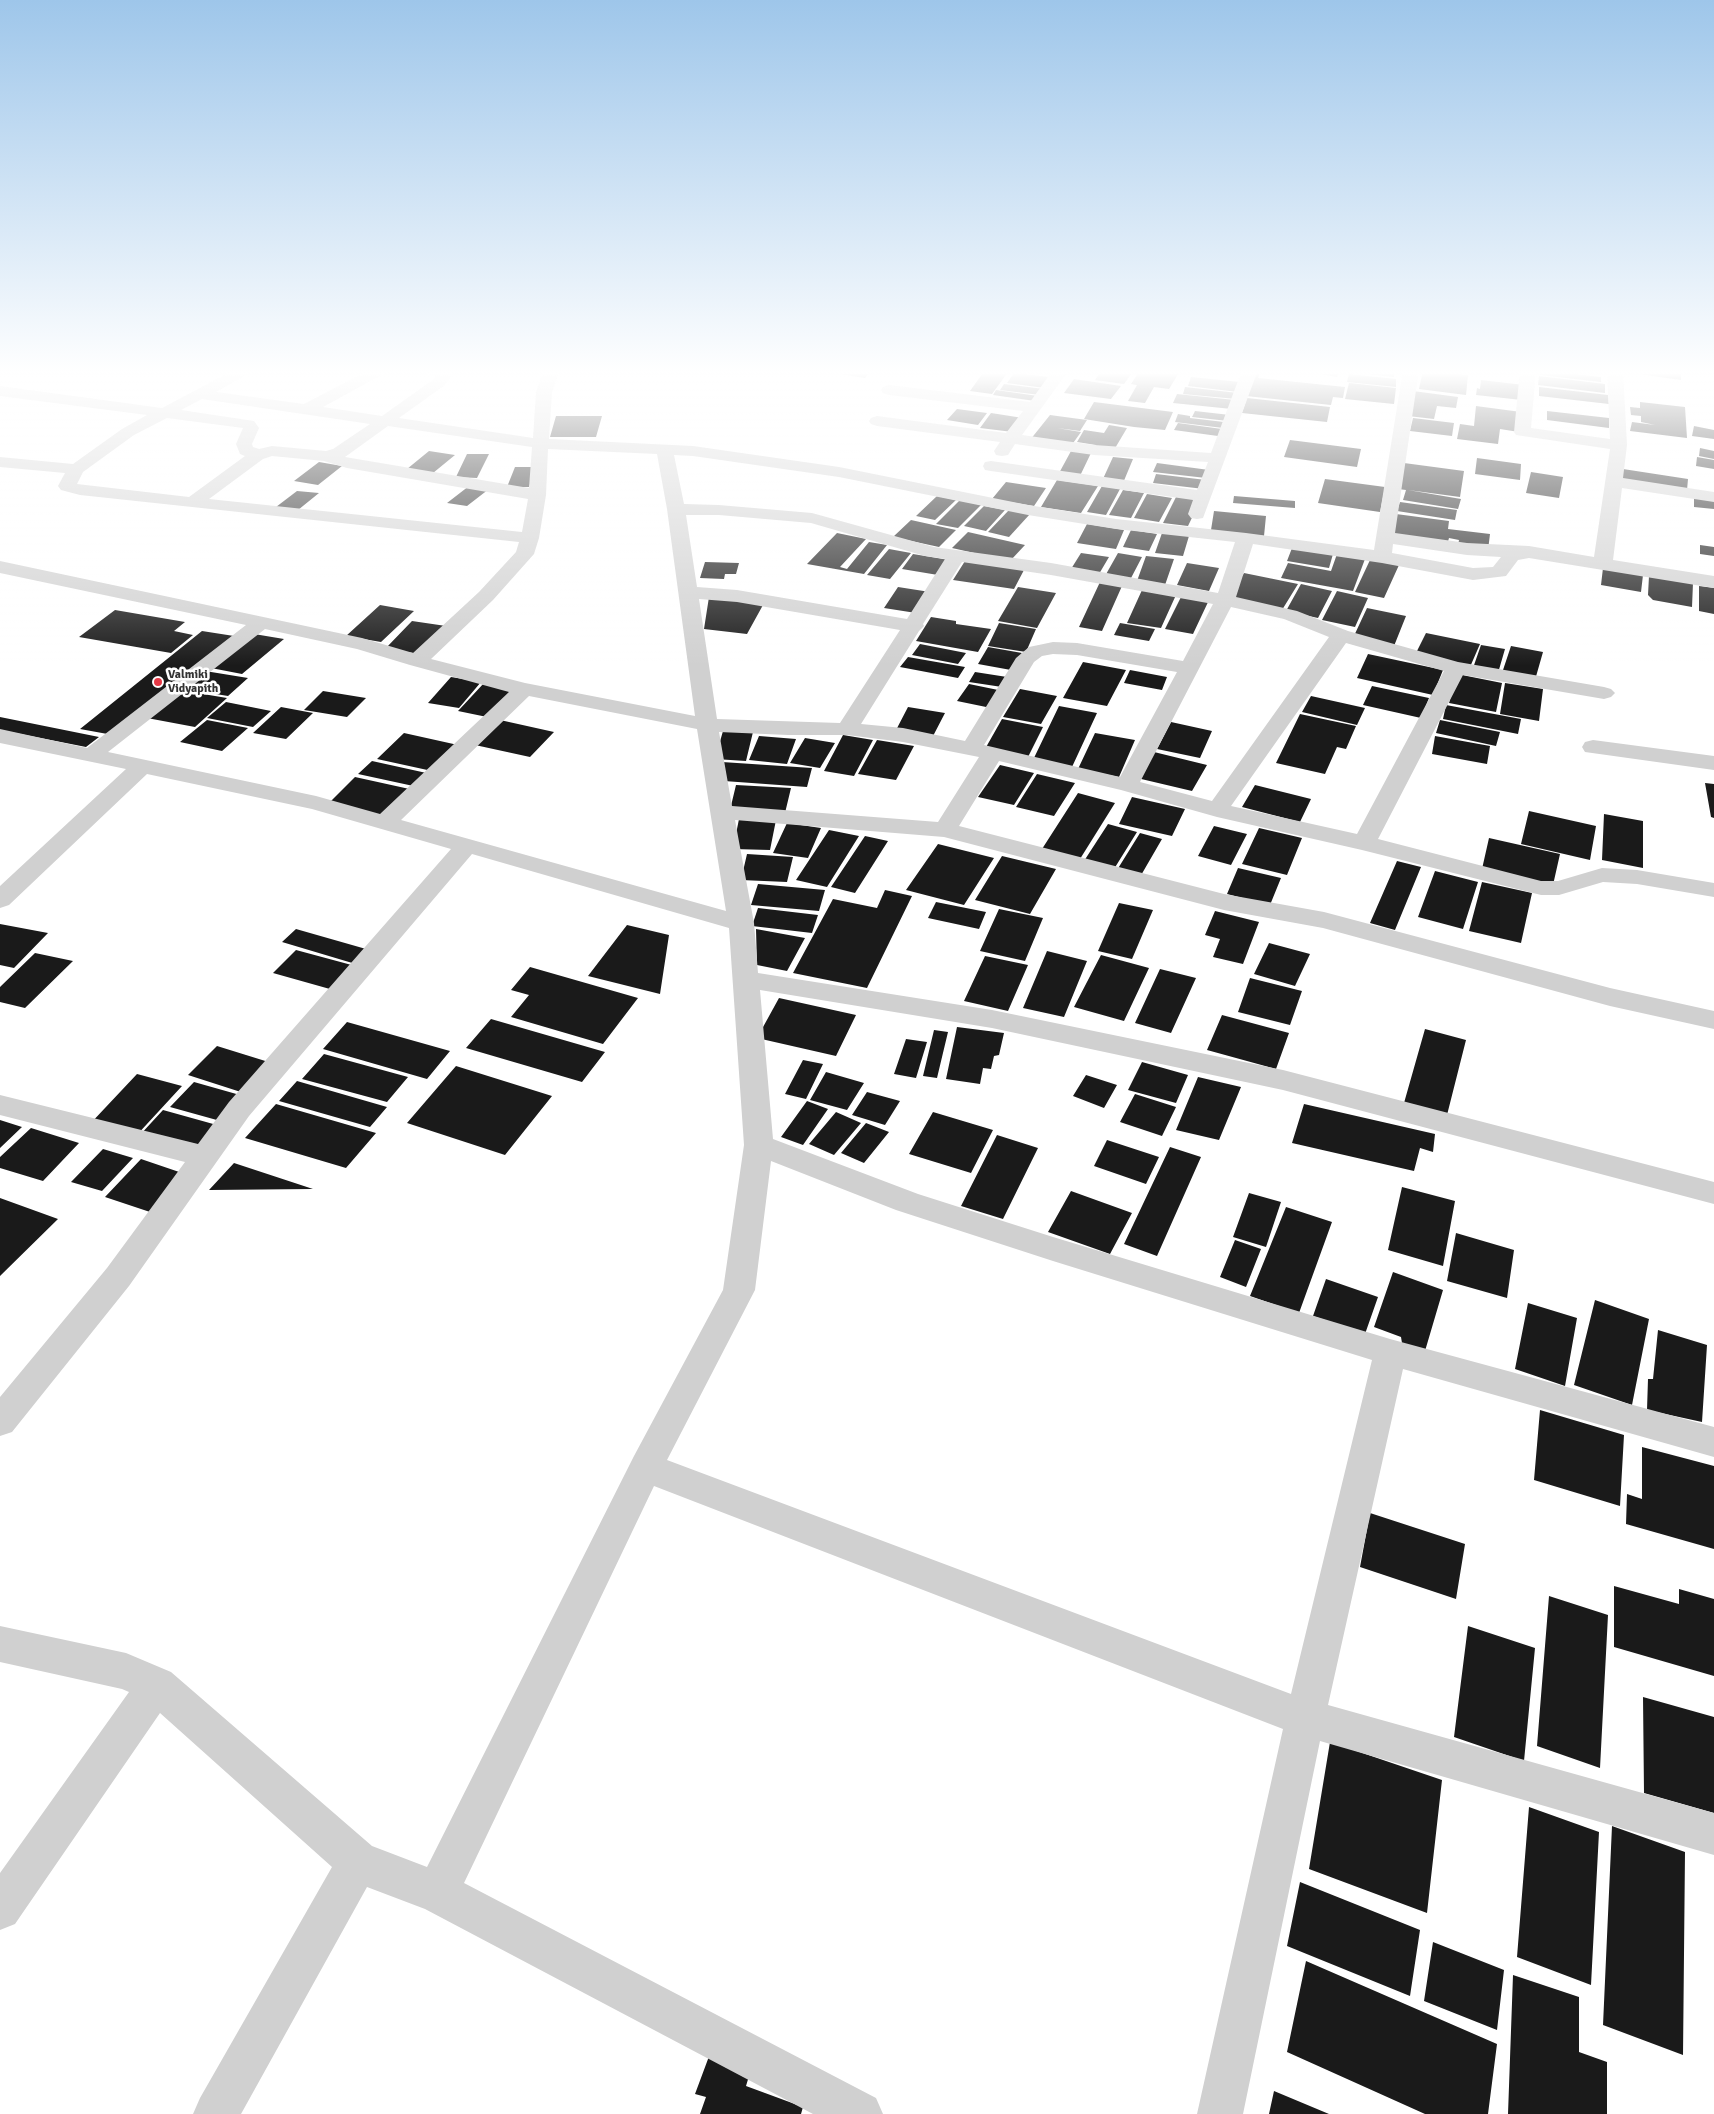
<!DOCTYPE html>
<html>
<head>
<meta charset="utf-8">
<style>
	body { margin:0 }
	canvas { display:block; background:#fff }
</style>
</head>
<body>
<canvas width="1714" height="2114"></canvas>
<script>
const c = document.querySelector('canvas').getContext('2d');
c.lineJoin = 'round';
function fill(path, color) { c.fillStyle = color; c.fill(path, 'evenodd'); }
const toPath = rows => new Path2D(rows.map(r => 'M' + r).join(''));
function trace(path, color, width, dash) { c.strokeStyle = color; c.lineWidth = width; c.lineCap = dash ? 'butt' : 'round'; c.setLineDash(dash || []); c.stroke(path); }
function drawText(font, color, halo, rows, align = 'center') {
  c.font = font + ' Signika,sans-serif'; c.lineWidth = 5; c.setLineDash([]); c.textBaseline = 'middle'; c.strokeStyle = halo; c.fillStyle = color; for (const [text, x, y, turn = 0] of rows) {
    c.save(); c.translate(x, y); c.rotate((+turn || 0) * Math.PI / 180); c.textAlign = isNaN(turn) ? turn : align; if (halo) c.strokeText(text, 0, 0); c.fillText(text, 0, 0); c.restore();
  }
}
fill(toPath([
	[813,370,872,370,865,378],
	[985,370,1008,372,992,394,970,391],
	[1102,370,1134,370,1124,384,1095,380],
	[1140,370,1149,371,1150,370,1180,371,1169,389,1154,387,1145,403,1128,401,1137,385,1131,384],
	[1296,370,1340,370,1337,377],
	[1357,370,1395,370,1394,377,1356,373],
	[1423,370,1468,375,1466,395,1419,389],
	[1541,370,1601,377,1601,382,1540,375],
	[1631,370,1681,372,1681,380,1631,373],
	[1253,372,1260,373,1258,378,1345,387,1343,398,1333,397,1331,405,1246,396],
	[1014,373,1051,377,1045,388,1007,383],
	[1349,374,1396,379,1396,387,1347,382],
	[1539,376,1605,384,1605,393,1538,385],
	[1191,377,1240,382,1238,392,1188,386],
	[1074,379,1121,386,1111,399,1064,393],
	[1481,380,1524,385,1522,400,1476,395,1477,388,1480,389],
	[1349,383,1396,388,1394,404,1345,399],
	[1004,384,1044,389,1040,395,1000,390],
	[1185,387,1238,393,1236,399,1183,394],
	[1539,387,1608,395,1609,404,1539,396],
	[996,390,1038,396,1035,401,993,395],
	[1413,391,1458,397,1456,408,1437,406,1434,419,1408,416],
	[1177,394,1235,400,1232,409,1173,403],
	[1247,398,1330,407,1327,422,1242,413],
	[1094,402,1173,412,1165,430,1134,427,1084,419],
	[1640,402,1685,407,1687,438,1630,431,1632,422,1655,425,1641,422,1641,416,1631,415,1630,407,1640,408],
	[1476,406,1521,412,1519,432,1500,429,1498,444,1457,439,1460,424,1474,426],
	[957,409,987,413,978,425,947,420],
	[1195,411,1230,415,1228,421,1192,417],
	[1547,411,1609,418,1609,428,1547,420],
	[991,413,1023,418,1013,432,980,428],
	[1178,414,1190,416,1190,418,1224,422,1223,428,1175,422],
	[1050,415,1087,420,1080,431,1057,428,1081,432,1071,446,1030,440],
	[556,416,602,416,596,437,550,437],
	[1413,418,1454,423,1452,436,1410,431],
	[1178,423,1222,429,1218,436,1174,430],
	[1109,425,1127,428,1114,450,1095,447,1096,445,1077,442,1084,430,1104,433],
	[1694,426,1714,430,1714,439,1692,436],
	[1290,440,1361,449,1357,467,1284,457],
	[1700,448,1714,451,1714,459,1699,456],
	[429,451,455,455,433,473,407,469],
	[1071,451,1091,453,1079,478,1058,475],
	[467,454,489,454,477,478,456,477],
	[1113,457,1133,459,1123,483,1102,481],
	[1697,457,1714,460,1714,469,1696,466],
	[1477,458,1521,464,1520,480,1475,474],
	[319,462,342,466,318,485,294,481],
	[1157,463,1209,470,1206,478,1153,472],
	[1404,463,1464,471,1460,497,1408,490,1461,499,1458,509,1403,500,1406,490,1398,489],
	[515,467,536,467,529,487,507,487],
	[1623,469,1688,479,1687,490,1621,480],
	[1531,472,1563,477,1559,498,1526,493],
	[1156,474,1206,480,1204,489,1153,483],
	[1325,479,1385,487,1380,512,1318,503],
	[1057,480,1098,486,1081,513,1041,507],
	[1006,482,1046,488,1034,506,992,499],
	[469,486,489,489,467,506,447,503],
	[1102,486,1120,489,1106,515,1087,512],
	[1123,490,1144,493,1131,518,1109,515],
	[297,491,319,493,298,510,276,507],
	[1147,494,1172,498,1159,522,1134,518],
	[1177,495,1201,499,1188,526,1163,523],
	[937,496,956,500,935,520,916,516],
	[1234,496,1295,501,1295,508,1233,503],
	[1694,497,1714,500,1714,509,1694,507],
	[960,500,981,505,958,528,936,524],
	[1400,502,1457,510,1455,520,1397,511],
	[984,506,1005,510,986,531,964,526],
	[1009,510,1030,514,1009,537,988,532],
	[1214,511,1266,516,1264,536,1211,530],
	[1396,514,1449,521,1448,529,1490,534,1488,550,1458,545,1459,540,1449,538,1447,545,1391,537],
	[911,520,956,530,939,547,893,537],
	[1087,524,1124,530,1116,549,1077,543],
	[1131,530,1157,534,1149,551,1123,547],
	[968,532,1025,545,1010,561,952,548],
	[837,533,866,539,840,567,847,569,869,542,887,545,864,574,807,564],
	[1162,533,1189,536,1183,556,1155,553],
	[1700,545,1714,547,1714,556,1700,554],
	[1292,548,1333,554,1329,568,1287,561],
	[889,549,911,553,890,579,867,575],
	[1081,553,1109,557,1099,574,1071,569],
	[1118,553,1142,557,1130,580,1105,576],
	[913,554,949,560,938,575,902,569],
	[1337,554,1365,559,1353,591,1281,578,1288,563,1331,571],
	[1146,556,1174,559,1165,585,1137,581],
	[1370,560,1399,565,1384,598,1355,592],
	[965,561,1024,570,1014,589,953,580],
	[705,562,739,563,736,574,725,574,724,579,700,578],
	[1187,563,1219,568,1209,591,1177,585],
	[1603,568,1643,575,1641,592,1601,585],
	[1244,573,1298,584,1282,610,1228,599],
	[1649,576,1693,583,1692,607,1653,600,1648,595],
	[1100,582,1122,586,1102,631,1079,627],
	[1301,584,1332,591,1318,618,1286,611],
	[1699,586,1714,588,1714,614,1699,611],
	[898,587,930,592,916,613,884,608],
	[1018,587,1056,593,1037,628,998,621],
	[1142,590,1176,595,1161,628,1127,623],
	[1337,591,1368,598,1355,627,1322,620],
	[1182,595,1209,600,1193,634,1165,629],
	[709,597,763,605,747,634,704,629],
	[380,605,414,611,381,642,346,636],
	[1367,608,1406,616,1394,646,1353,638],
	[115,610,185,622,174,631,193,635,171,653,79,637],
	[931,617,956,621,956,624,991,629,978,652,916,641],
	[412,621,446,626,421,654,385,649],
	[999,623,1036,629,1026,652,988,646],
	[1120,623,1155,629,1149,641,1114,635],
	[202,631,234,636,113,735,80,729],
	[1426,633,1480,644,1470,667,1415,655],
	[254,634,284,639,242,674,211,668],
	[920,644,966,653,958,664,912,655],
	[1481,645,1505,649,1498,673,1473,668],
	[1511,646,1543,652,1535,680,1502,673],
	[988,647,1022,653,1011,670,978,664],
	[1368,654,1443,670,1433,695,1357,678],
	[908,657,965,667,958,678,900,667],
	[1083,662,1126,670,1107,706,1063,698],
	[1130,670,1167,677,1162,690,1124,683],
	[205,671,248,678,228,696,185,689],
	[975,672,1007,677,1002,687,969,682],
	[1457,674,1502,683,1496,712,1449,703],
	[451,677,481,682,459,708,428,703],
	[484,683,513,688,487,717,458,711],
	[1505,683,1543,689,1539,721,1500,714],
	[969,684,1003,691,991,708,957,701],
	[1372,686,1429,698,1421,718,1363,705],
	[1020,689,1057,696,1041,724,1003,717],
	[179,690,227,698,195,727,147,718],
	[323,691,366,698,347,717,304,710],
	[1311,696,1365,708,1357,725,1302,712],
	[226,702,271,711,253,727,207,718],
	[1446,705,1521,719,1518,734,1443,719],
	[1059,706,1097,713,1072,767,1033,760],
	[281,707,313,713,286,739,253,733],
	[908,707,945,713,932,738,895,732],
	[1300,714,1356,726,1346,749,1337,747,1325,774,1276,763],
	[0,717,99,737,86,747,0,730],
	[1002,719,1043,727,1028,757,985,749],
	[207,720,248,728,222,751,180,742],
	[500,720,554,732,530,757,475,745],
	[1440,720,1500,732,1496,746,1436,733],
	[1171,722,1212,731,1200,758,1157,749],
	[723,731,753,732,746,761,715,759],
	[404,733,458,745,432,771,377,759],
	[1095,733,1135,740,1119,777,1078,769],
	[843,735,873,740,854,776,824,771],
	[759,736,796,739,787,764,749,760],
	[1435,736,1490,746,1487,764,1432,754],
	[805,738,835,743,820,768,790,763],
	[877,740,914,746,896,780,858,774],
	[1154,752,1207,765,1192,791,1137,778],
	[372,761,431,774,418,787,358,774],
	[722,762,812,768,807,787,724,781],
	[1000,765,1034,773,1014,805,978,797],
	[1037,774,1075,783,1054,816,1016,807],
	[355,777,414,790,387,818,327,805],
	[1705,783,1714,784,1714,818,1711,817],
	[736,785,791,788,785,813,730,810],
	[1255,785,1311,799,1300,822,1242,807],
	[1078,793,1115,803,1080,859,1042,849],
	[1132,797,1185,809,1172,836,1119,824],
	[1529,811,1596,826,1590,860,1521,844],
	[1604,814,1643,821,1643,868,1602,860],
	[739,819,776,820,770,850,733,849],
	[787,823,821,828,808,858,773,853],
	[1108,824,1137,832,1114,869,1084,861],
	[1214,826,1247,834,1231,865,1198,856],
	[1259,828,1302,838,1287,875,1242,864],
	[829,830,859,836,827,887,796,880],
	[1140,833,1162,839,1140,877,1117,870],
	[865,836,888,841,855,893,831,887],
	[1489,838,1560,854,1553,885,1482,869],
	[938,844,994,858,964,905,906,890],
	[747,854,793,857,787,882,741,880],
	[1002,856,1056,869,1030,914,975,900],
	[1397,861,1421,867,1395,930,1370,923],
	[1238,868,1281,878,1270,905,1227,894],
	[1435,871,1478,882,1463,929,1418,917],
	[1482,882,1532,893,1521,943,1469,931],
	[758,884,825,890,819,911,751,905],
	[885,890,912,896,867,988,793,973,833,899,877,908],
	[936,902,986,912,979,929,928,918],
	[1119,903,1153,910,1132,959,1098,951],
	[758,908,818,915,812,933,752,926],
	[999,909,1043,918,1025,961,980,951],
	[1215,911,1259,922,1243,964,1213,957,1220,939,1205,935],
	[0,924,48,933,14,968,0,965],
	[627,925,669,935,660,994,588,976],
	[296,929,373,951,359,965,282,942],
	[756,929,805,938,787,971,757,965],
	[1269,943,1310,954,1295,986,1254,974],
	[296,950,359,967,337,991,273,973],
	[1047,951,1087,961,1064,1017,1023,1008],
	[35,953,73,961,25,1008,0,1002,0,987],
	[1101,955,1149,968,1124,1021,1074,1007],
	[985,956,1028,965,1008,1011,964,1001],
	[530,967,638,998,603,1044,511,1017,529,995,511,990],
	[1160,969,1196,978,1171,1033,1135,1023],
	[1250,978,1302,991,1290,1025,1238,1012],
	[779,998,856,1015,836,1056,757,1038],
	[1222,1015,1289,1033,1276,1069,1207,1050],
	[491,1019,605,1052,582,1082,466,1048],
	[347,1022,450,1051,427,1079,323,1049],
	[957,1027,1004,1033,999,1055,994,1056,991,1069,983,1068,980,1084,946,1079],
	[1425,1029,1466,1040,1447,1115,1404,1103],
	[934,1030,948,1032,937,1078,923,1076],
	[906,1039,927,1042,916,1078,894,1074],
	[217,1046,275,1064,247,1094,188,1075],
	[324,1054,408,1077,387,1102,302,1079],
	[803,1060,823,1064,806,1099,785,1094],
	[1142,1062,1188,1075,1176,1103,1128,1090],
	[456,1066,552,1096,505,1155,407,1123],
	[826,1072,864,1083,847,1110,810,1100],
	[137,1074,182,1086,135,1137,89,1125],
	[1086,1075,1117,1085,1104,1108,1073,1096],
	[1198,1077,1241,1087,1219,1140,1176,1130],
	[297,1081,387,1107,370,1127,279,1101],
	[194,1082,247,1097,224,1122,170,1107],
	[867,1092,900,1101,885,1125,852,1115],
	[1135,1094,1176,1107,1162,1136,1120,1122],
	[807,1101,828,1109,803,1145,781,1137],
	[276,1104,376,1133,346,1168,245,1138],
	[1304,1104,1435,1134,1433,1152,1420,1148,1414,1171,1292,1143],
	[163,1110,224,1127,200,1153,139,1136],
	[836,1112,861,1123,834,1155,809,1144],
	[933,1112,993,1130,971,1173,909,1154],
	[0,1120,22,1127,0,1148],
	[866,1123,889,1132,864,1163,841,1153],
	[31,1128,79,1143,43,1181,0,1168,0,1157],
	[997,1135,1038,1148,1003,1219,961,1206],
	[1107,1140,1159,1157,1146,1184,1094,1166],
	[1170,1147,1201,1157,1157,1256,1124,1244],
	[103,1149,133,1158,102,1191,71,1182],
	[141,1159,188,1175,153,1213,105,1197],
	[234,1163,313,1189,312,1189,209,1190],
	[1402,1187,1455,1201,1443,1266,1388,1250],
	[1071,1191,1132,1213,1110,1254,1048,1232],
	[1249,1193,1281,1202,1266,1247,1233,1237],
	[0,1198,58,1219,0,1276],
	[1286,1207,1332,1222,1299,1313,1250,1296],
	[1456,1233,1514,1250,1507,1298,1447,1281],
	[1235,1240,1261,1249,1246,1287,1220,1277],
	[1393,1272,1443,1290,1425,1351,1402,1343,1401,1337,1374,1327],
	[1326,1279,1378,1297,1365,1334,1313,1316],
	[1595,1300,1649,1319,1632,1405,1574,1385],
	[1528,1303,1577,1318,1565,1386,1515,1369],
	[1658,1330,1707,1345,1702,1422,1647,1410,1648,1379,1653,1379],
	[1540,1410,1624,1435,1620,1506,1534,1480],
	[1642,1447,1714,1466,1714,1549,1626,1524,1627,1494,1642,1499],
	[1370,1513,1465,1544,1456,1599,1360,1567],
	[1614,1586,1679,1604,1679,1589,1714,1599,1714,1676,1614,1647],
	[1549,1596,1608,1615,1600,1768,1537,1746],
	[1468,1626,1535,1648,1524,1761,1454,1737],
	[1643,1697,1714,1717,1714,1813,1644,1793],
	[1330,1742,1442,1780,1427,1913,1309,1869],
	[1529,1807,1599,1832,1591,1985,1517,1957],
	[1612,1826,1685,1852,1683,2055,1603,2025],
	[1300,1882,1420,1930,1410,1996,1287,1946],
	[1433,1942,1504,1970,1497,2030,1424,2001],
	[1306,1961,1497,2044,1488,2114,1425,2114,1287,2052],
	[1513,1975,1579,1997,1579,2052,1607,2062,1607,2114,1508,2114],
	[711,2051,752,2066,746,2086,803,2107,801,2114,700,2114,706,2097,695,2094],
	[1274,2091,1329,2114,1269,2114]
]), '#1a1a1a');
fill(toPath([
	[234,370,253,370,250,373,216,392,304,404,369,370,388,370,385,373,323,407,382,416,434,379,435,377,425,373,422,370,444,370,452,375,445,385,399,418,533,438,536,392,544,370,560,370,552,392,549,439,693,446,839,467,1028,505,1116,519,1246,533,1374,550,1403,370,1419,370,1395,533,1467,543,1529,546,1594,557,1610,449,1516,435,1514,432,1520,370,1536,370,1531,428,1610,439,1607,370,1623,370,1627,445,1623,478,1714,492,1714,502,1622,488,1613,560,1714,576,1714,588,1529,558,1518,560,1506,576,1473,580,1382,563,1253,544,1236,597,1297,611,1348,631,1458,662,1604,687,1611,689,1615,693,1611,697,1604,699,1463,675,1378,839,1541,881,1558,881,1602,868,1637,870,1714,883,1714,897,1637,884,1603,882,1559,895,1541,895,1362,850,1217,817,1121,790,999,761,959,826,1224,894,1324,912,1610,988,1714,1011,1714,1029,1610,1006,1323,928,1224,910,944,837,735,820,754,923,758,973,992,1010,1283,1070,1714,1182,1714,1204,1283,1090,992,1028,760,990,773,1139,918,1194,1053,1237,1390,1339,1714,1427,1714,1457,1403,1369,1328,1705,1714,1813,1714,1855,1320,1741,1243,2114,1197,2114,1283,1729,654,1486,464,1883,876,2098,883,2114,813,2114,425,1909,367,1887,241,2114,193,2114,200,2098,332,1867,160,1713,15,1924,0,1930,0,1873,129,1692,122,1689,0,1662,0,1626,126,1653,171,1672,372,1846,427,1867,634,1456,723,1290,744,1145,729,928,472,854,249,1116,129,1286,12,1432,0,1436,0,1397,107,1268,185,1162,0,1115,0,1095,198,1144,229,1102,451,849,312,809,147,774,9,905,0,908,0,886,126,769,0,743,0,729,87,748,246,625,0,573,0,561,362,638,413,653,479,592,516,552,519,542,80,495,61,490,58,486,65,473,0,467,0,457,73,464,122,429,147,415,0,396,0,386,162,408,234,370],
	[202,399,370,424,333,449,326,451,272,446,259,449,253,447,252,444,259,428,254,421,181,410,202,399],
	[167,418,243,428,236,444,240,454,245,456,189,497,77,484,83,472,134,435,167,418],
	[388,426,532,447,529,488,345,457,388,426],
	[548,449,657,454,667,509,695,716,525,683,431,659,493,600,534,554,539,538,546,495,548,449],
	[674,455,693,456,839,477,1028,515,1116,529,1235,542,1218,593,1051,563,934,547,812,513,719,505,684,504,674,455],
	[272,456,324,461,347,468,528,499,522,532,209,499,263,459,272,456],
	[686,515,719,515,811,523,925,556,945,559,907,619,737,590,697,587,686,515],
	[1393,544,1467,555,1501,557,1493,567,1473,568,1392,553,1393,544],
	[962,562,1051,575,1213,604,1183,661,1077,643,1053,642,1029,647,1016,658,965,741,903,728,861,724,919,631,924,626,923,624,962,562],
	[699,599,737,602,900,630,840,723,717,719,699,599],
	[1231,607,1284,619,1329,637,1212,801,1140,782,1231,607],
	[265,629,357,649,410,665,509,692,380,814,316,796,108,752,265,629],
	[1346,643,1444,671,1357,834,1231,806,1346,643],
	[1053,654,1077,655,1177,672,1120,777,984,745,1034,662,1042,656,1053,654],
	[529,696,697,729,726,911,401,820,529,696],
	[719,732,788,735,847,735,903,742,979,757,938,822,732,806,719,732],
	[771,1161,896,1210,1053,1261,1372,1360,1291,1694,667,1460,755,1290,771,1161],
	[1053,370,1069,370,1022,435,1094,445,1211,453,1242,370,1258,370,1203,518,1197,519,1191,518,1188,514,1193,500,991,471,985,470,983,466,985,462,991,461,1197,490,1208,462,1094,455,1015,444,1008,455,1002,456,996,455,994,451,1000,442,877,426,871,424,869,421,871,418,877,416,1006,433,1023,411,889,395,883,393,881,390,883,387,889,385,1030,402,1053,370],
	[1593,740,1714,756,1714,770,1585,752,1582,747,1585,742,1593,740]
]), '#d0d0d0');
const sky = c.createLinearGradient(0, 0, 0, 666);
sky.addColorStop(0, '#9ec6ea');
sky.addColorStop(0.56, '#fff');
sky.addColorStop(1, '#ffffff00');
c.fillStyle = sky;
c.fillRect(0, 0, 1714, 666);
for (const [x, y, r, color] of [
	[158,682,5,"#e63946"]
]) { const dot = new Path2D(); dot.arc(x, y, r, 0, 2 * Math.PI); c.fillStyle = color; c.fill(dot); trace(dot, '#fff', 2); }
drawText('bold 12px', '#333', '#fff', [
	["Valmiki",168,675],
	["Vidyapith",168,689]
], 'left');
</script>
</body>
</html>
